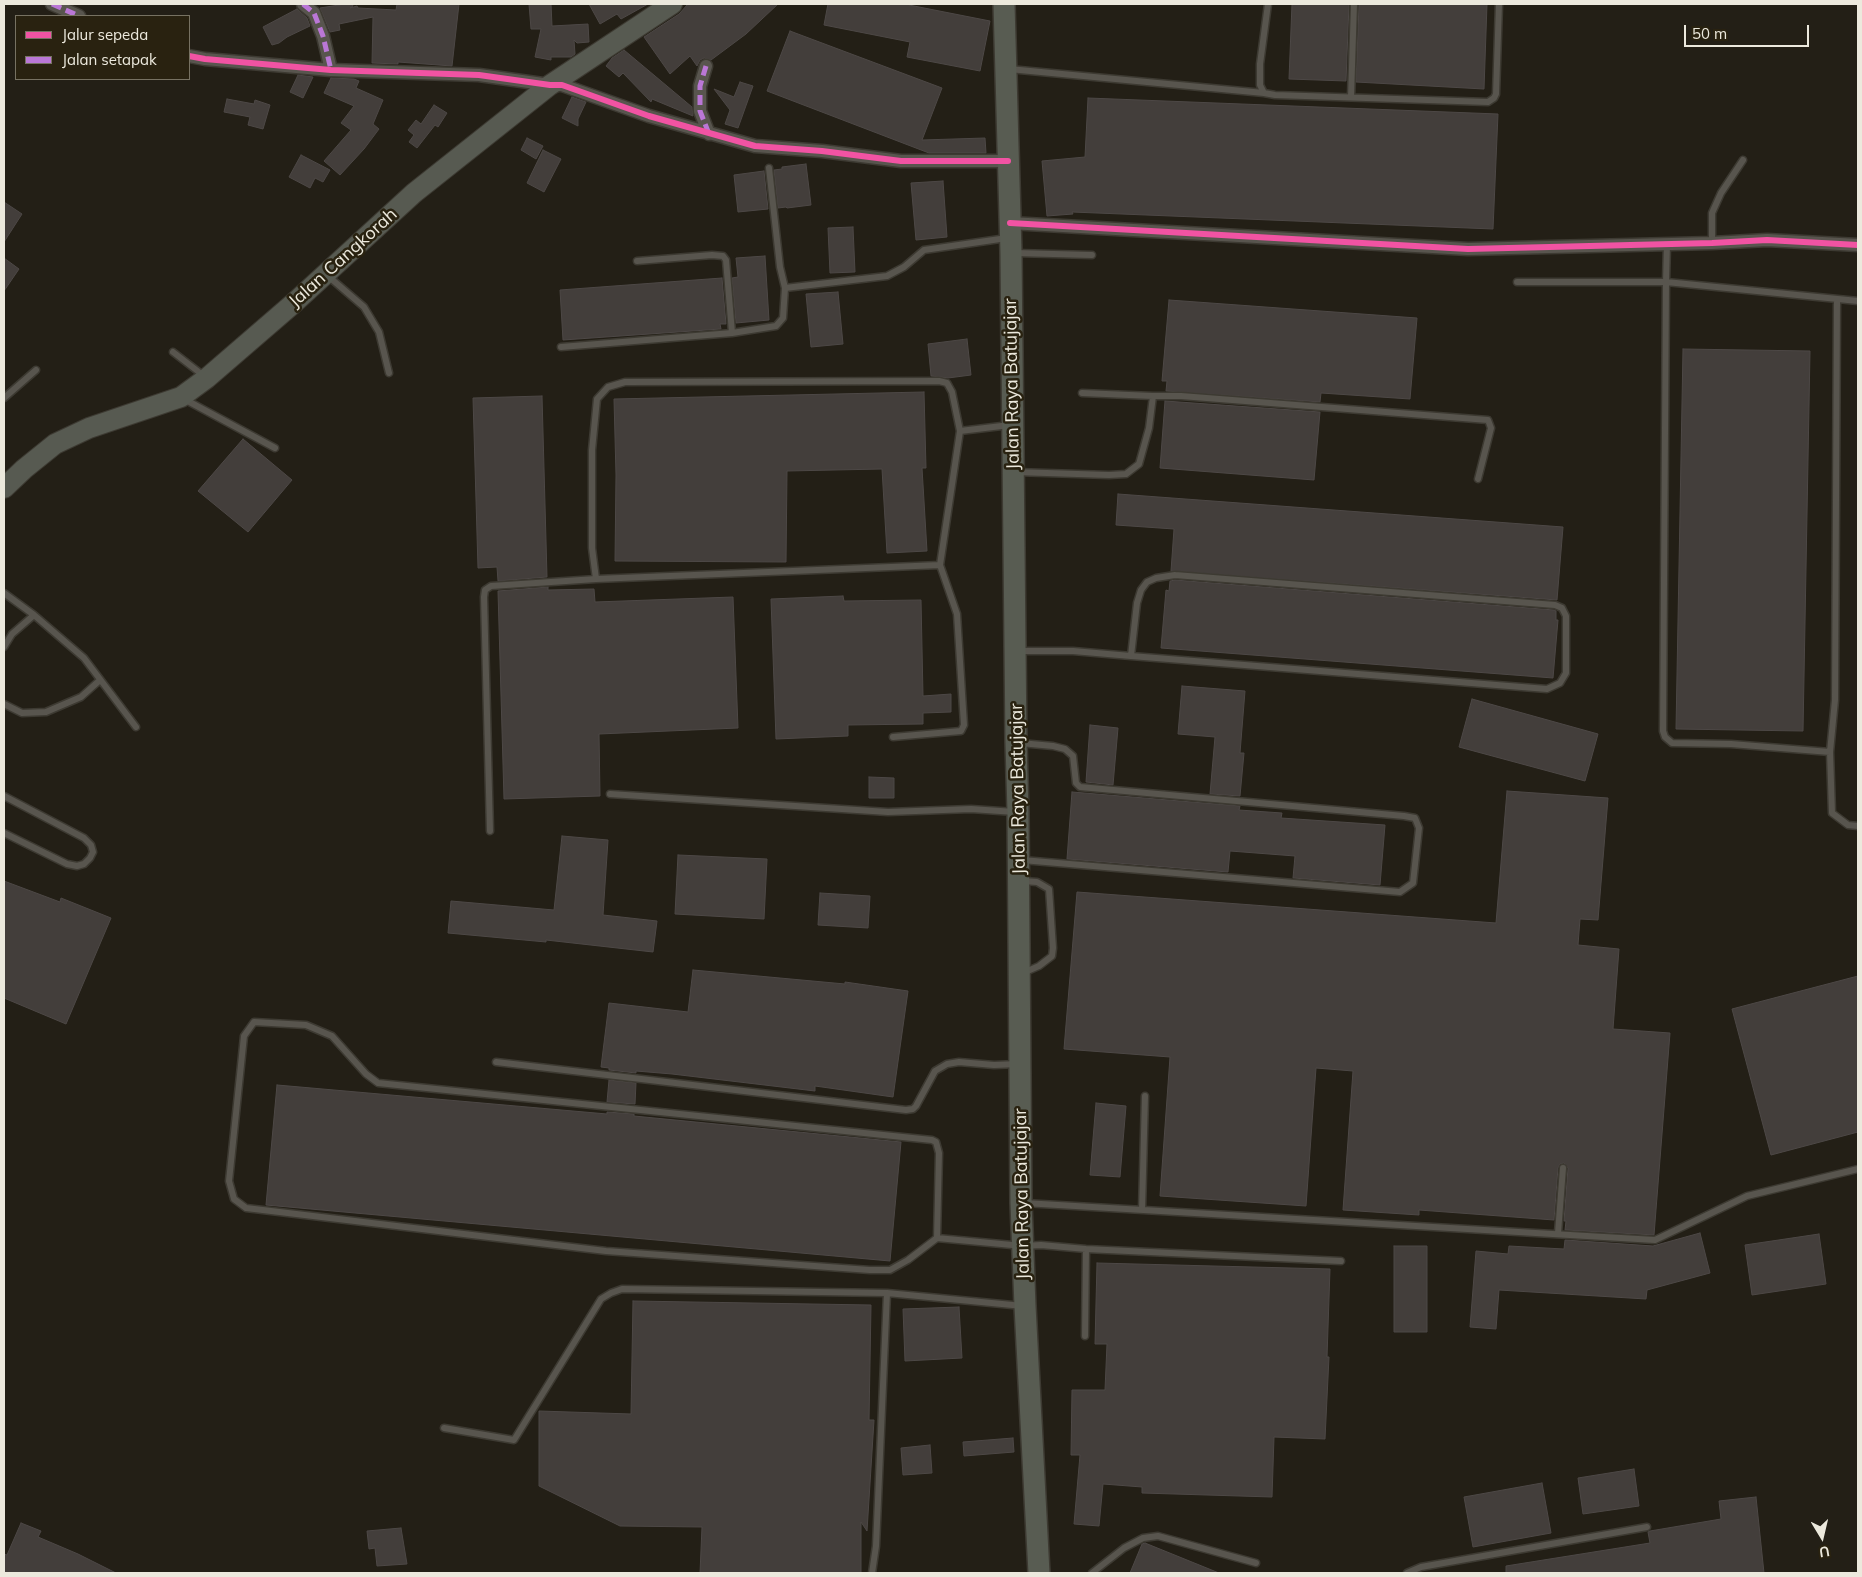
<!DOCTYPE html>
<html>
<head>
<meta charset="utf-8">
<style>
	body { margin:0 }
	#map { position:relative; width:1862px; height:1577px; overflow:hidden; background:#231f16; font-family:Mulish,sans-serif }
	canvas { display:block }
	.frame { position:absolute; inset:0; border:5px solid #ece9dd; pointer-events:none }
	.legend { position:absolute; left:15px; top:15px; width:175px; height:65px; box-sizing:border-box; background:#292210; border:1px solid #777262; margin:0; padding:6px 9px; list-style:none; font-size:15px; color:#ece9dd }
	.legend li { display:flex; align-items:center; gap:10px; height:25px }
	.legend b { width:25px; border:1px solid #777262 }
	.north { position:absolute; left:1797px; top:1512px; width:50px; height:50px; -webkit-text-stroke:4px #292210; paint-order:stroke; rotate:171deg; font-size:14px; font-weight:700; line-height:20px; text-align:center; color:#ece9dd }
	.north::after { content:''; display:block; margin:auto; width:18px; height:22px; background:#ece9dd; clip-path:polygon(50% 0,100% 100%,50% 72%,0 100%) }
	.scale { position:absolute; left:1684px; top:25px; width:125px; height:22px; box-sizing:border-box; border:2px solid #ece9dd; border-top:0; padding-left:6px; font-size:15px; line-height:18px; white-space:nowrap; color:#ece9dd; -webkit-text-stroke:4px #292210; paint-order:stroke }
</style>
</head>
<body>
<div id="map">
<canvas width="1862" height="1577"></canvas>
<div class="frame"></div>
<ul class="legend">
<li><b style="height:6px;background:#f153a3"></b>Jalur sepeda</li>
<li><b style="height:6px;background:#ba77d6"></b>Jalan setapak</li>
</ul>
<div class="north">U</div>
<div class="scale">50 m</div>
</div>
<script>
const c = document.querySelector('canvas').getContext('2d');
c.lineJoin = 'round';
function fill(path, color) { c.fillStyle = color; c.fill(path, 'evenodd'); }
const toPath = rows => new Path2D(rows.map(r => 'M' + r).join(''));
function trace(path, color, width, dash) { c.strokeStyle = color; c.lineWidth = width; c.lineCap = dash ? 'butt' : 'round'; c.setLineDash(dash || []); c.stroke(path); }
function drawText(font, color, halo, rows, align = 'center') {
  c.font = font + ' Mulish,sans-serif'; c.lineWidth = 5; c.setLineDash([]); c.textBaseline = 'middle'; c.strokeStyle = halo; c.fillStyle = color; for (const [text, x, y, turn = 0] of rows) {
    c.save(); c.translate(x, y); c.rotate((+turn || 0) * Math.PI / 180); c.textAlign = isNaN(turn) ? turn : align; if (halo) c.strokeText(text, 0, 0); c.fillText(text, 0, 0); c.restore();
  }
}
const building = toPath([
	[345,4,352,4,353,6,350,8,357,6,358,8,396,10,397,4,459,4,452,66,398,62,398,64,372,63,373,17,339,24,340,30,330,32,320,8,345,4],
	[529,4,551,4,552,26,588,24,589,42,577,43,574,40,575,54,571,57,551,57,551,60,535,57,541,29,531,29,529,4],
	[589,4,648,4,621,19,617,14,600,24,589,4],
	[688,4,778,4,746,34,711,60,704,58,700,60,697,66,690,56,670,74,644,37,679,14,688,4],
	[828,4,910,4,909,5,990,21,980,71,907,57,910,42,824,25,828,4],
	[1292,4,1349,4,1346,81,1289,79,1292,4],
	[1359,4,1487,4,1484,89,1356,82,1359,4],
	[297,9,307,18,310,26,287,37,279,43,272,45,263,27,297,9],
	[790,31,942,88,922,140,985,138,986,153,929,153,767,91,790,31],
	[624,50,692,107,693,116,652,99,651,102,623,73,619,77,606,66,612,58,624,50],
	[298,75,313,77,303,98,290,92,298,75],
	[331,78,354,79,359,81,356,88,383,100,373,124,379,129,364,149,340,175,324,161,351,130,341,123,354,106,324,93,331,78],
	[740,82,753,86,738,128,725,124,730,110,714,89,734,97,740,82],
	[572,97,586,102,578,119,578,126,562,118,572,97],
	[1088,98,1498,114,1493,229,1072,212,1073,214,1047,216,1042,161,1085,157,1088,98],
	[227,99,254,104,255,100,270,105,263,129,248,125,250,117,224,112,227,99],
	[434,105,447,113,438,127,435,125,417,148,409,142,414,135,408,130,416,120,421,124,434,105],
	[527,138,543,146,536,159,521,150,527,138],
	[543,150,561,159,544,192,527,183,543,150],
	[301,155,330,170,323,182,315,178,310,188,289,177,301,155],
	[806,164,811,205,787,208,786,207,778,208,774,170,782,169,782,167,806,164],
	[764,171,768,209,738,212,734,175,764,171],
	[943,181,947,237,916,240,911,183,943,181],
	[4,202,22,214,4,242,4,202],
	[853,227,855,272,830,273,828,228,853,227],
	[765,256,769,320,736,323,732,278,738,277,736,258,765,256],
	[4,258,19,269,4,291,4,258],
	[722,278,726,324,720,324,721,329,563,340,560,290,722,278],
	[838,292,843,344,811,347,806,294,838,292],
	[1169,300,1417,318,1410,399,1321,393,1320,402,1166,391,1167,381,1162,381,1169,300],
	[967,339,971,375,948,378,931,376,928,344,967,339],
	[1683,349,1810,351,1803,731,1676,729,1683,349],
	[924,392,926,468,922,468,927,551,887,553,882,469,787,471,786,562,615,561,616,475,614,399,924,392],
	[542,396,547,577,498,581,497,567,478,568,473,398,542,396],
	[1165,401,1320,412,1314,480,1160,468,1165,401],
	[243,439,292,480,248,532,198,491,243,439],
	[1118,494,1563,527,1557,600,1171,571,1174,529,1116,525,1118,494],
	[1175,580,1554,610,1556,611,1556,620,1558,620,1553,678,1161,648,1166,590,1169,591,1170,581,1175,580],
	[548,587,548,590,594,589,595,602,733,597,738,728,599,734,600,796,504,799,498,591,548,587],
	[843,596,844,601,921,600,923,696,951,694,951,712,923,713,923,724,848,725,848,736,776,739,771,599,843,596],
	[1182,686,1245,691,1240,753,1244,753,1240,796,1210,794,1215,737,1178,734,1182,686],
	[1472,699,1598,734,1585,781,1459,747,1472,699],
	[1090,725,1118,728,1113,785,1086,782,1090,725],
	[869,777,894,778,894,798,869,798,869,777],
	[1507,791,1608,798,1598,920,1580,919,1578,945,1619,949,1613,1029,1670,1033,1654,1235,1565,1230,1566,1221,1564,1221,1568,1168,1564,1163,1560,1164,1558,1168,1554,1220,1419,1210,1419,1215,1343,1210,1353,1071,1316,1068,1306,1206,1160,1196,1170,1057,1064,1049,1077,892,1496,923,1507,791],
	[1072,792,1240,806,1239,810,1282,813,1281,818,1385,825,1380,885,1293,878,1295,856,1230,851,1228,872,1067,859,1072,792],
	[562,836,608,840,603,915,657,921,653,952,546,940,546,942,448,933,451,901,554,910,562,836],
	[678,855,767,859,764,919,675,914,678,855],
	[4,881,60,902,61,898,111,918,66,1024,4,998,4,881],
	[820,893,870,896,868,928,818,925,820,893],
	[693,970,845,984,845,982,908,991,893,1097,815,1086,815,1091,672,1074,636,1071,636,1073,609,1070,609,1068,601,1067,609,1003,688,1012,693,970],
	[1858,976,1858,1132,1771,1155,1732,1009,1858,976],
	[609,1080,636,1083,635,1104,607,1102,609,1080],
	[277,1085,607,1114,607,1112,634,1114,634,1116,901,1142,890,1261,266,1205,277,1085],
	[1096,1103,1126,1106,1120,1177,1090,1175,1096,1103],
	[1700,1233,1710,1273,1647,1290,1646,1299,1499,1290,1496,1329,1470,1327,1476,1251,1508,1254,1509,1246,1564,1249,1565,1240,1653,1246,1700,1233],
	[1819,1234,1826,1284,1752,1295,1745,1245,1819,1234],
	[1394,1246,1427,1246,1427,1332,1394,1332,1394,1246],
	[1097,1263,1330,1269,1327,1357,1329,1357,1325,1439,1274,1437,1272,1497,1142,1493,1142,1487,1103,1484,1099,1526,1074,1524,1080,1455,1071,1455,1072,1390,1105,1390,1107,1344,1095,1344,1097,1263],
	[633,1301,871,1305,869,1420,874,1420,867,1531,861,1522,861,1573,700,1573,702,1527,620,1526,539,1486,539,1411,631,1414,633,1301],
	[959,1307,962,1358,905,1361,903,1309,959,1307],
	[1013,1438,1014,1452,964,1456,963,1442,1013,1438],
	[930,1445,932,1473,903,1475,901,1448,930,1445],
	[1634,1469,1639,1506,1583,1514,1578,1478,1634,1469],
	[1542,1483,1551,1533,1473,1547,1464,1497,1542,1483],
	[1756,1497,1764,1573,1506,1573,1506,1566,1650,1543,1648,1532,1650,1531,1721,1519,1719,1501,1756,1497],
	[21,1523,41,1531,38,1537,78,1554,116,1573,4,1573,4,1554,7,1555,21,1523],
	[401,1528,407,1564,377,1566,375,1548,369,1549,367,1531,401,1528],
	[1145,1543,1219,1573,1130,1573,1142,1544,1145,1543]
]);
fill(building, '#433e3b');
trace(building, '#4d4846', 1);
const service = toPath([
	[1268,4,1260,64,1260,85,1264,93,1275,95,1488,102,1494,98,1496,94,1499,4],
	[1009,69,1264,93],
	[1351,97,1354,4],
	[769,168,780,267,785,288],
	[1712,243,1712,213,1721,193,1743,160],
	[1015,253,1092,255],
	[637,261,712,255,723,256,726,260,732,333],
	[328,276,364,307,379,332,389,373],
	[1517,282,1666,282,1667,244],
	[1837,300,1835,700,1830,752,1832,813,1848,825,1858,826],
	[561,347,732,333,776,326,783,318,785,288,887,276,904,267,924,250,1007,238],
	[173,352,204,376],
	[1082,393,1153,396],
	[4,398,36,370],
	[184,399,275,448],
	[960,431,1010,425],
	[1015,472,1109,475,1126,474,1139,464,1149,428,1153,396,1181,396,1488,420,1491,428,1478,479],
	[1175,575,1555,605,1562,608,1566,616,1566,673,1560,683,1547,689,1131,656,1137,603,1141,590,1147,582,1156,578,1175,575],
	[596,579,592,548,592,450,597,399,608,387,625,382,939,381,947,383,952,392,960,431,940,565,957,614,964,725,961,731,893,737],
	[4,593,34,615,84,658,136,727],
	[4,647,12,634,34,615],
	[1018,651,1073,651,1131,656],
	[4,704,22,713,46,712,81,697,100,680],
	[1020,743,1053,746,1065,749,1073,756,1076,783,1080,787,1404,816,1415,818,1419,828,1413,883,1400,892,1022,860],
	[1830,752,1731,744,1672,743,1665,737,1663,731,1666,282,1858,301],
	[610,794,888,812,971,809,1015,812],
	[4,796,84,838,91,845,93,852,90,858,84,864,77,866,67,864,4,833],
	[490,831,484,597,485,590,491,586,596,579,940,565],
	[1023,881,1037,882,1049,889,1053,948,1052,956,1039,966,1023,973],
	[496,1062,906,1110,913,1109,916,1106,935,1071,947,1064,959,1062,994,1065,1018,1064],
	[1024,1203,1655,1240,1747,1196,1858,1169],
	[1142,1210,1145,1096],
	[1558,1233,1563,1168],
	[937,1238,939,1153,936,1142,932,1140,378,1083,366,1074,332,1036,306,1025,254,1022,244,1036,229,1181,234,1199,246,1208,606,1251,870,1270,890,1270,908,1260,937,1238,1023,1246,1041,1245,1086,1249,1341,1261],
	[1085,1336,1086,1249],
	[444,1428,514,1440,601,1299,611,1293,622,1289,887,1293,1023,1306],
	[872,1573,876,1546,887,1293],
	[1092,1573,1124,1548,1143,1538,1158,1536,1256,1563],
	[1407,1573,1421,1567,1647,1527]
]);
const minor = toPath([
	[52,4,79,16],
	[303,4,314,13,323,36,331,70],
	[189,56,205,59,331,70,479,75,550,85,562,85,649,116,755,146,822,151,901,161,1008,161],
	[706,66,700,86,700,111,709,134],
	[1010,223,1468,249,1712,243,1767,240,1858,245]
]);
const primary = toPath([
	[4,488,24,469,55,444,89,428,181,397,207,378,295,302,414,193,550,85,672,4]
]);
const trunk = toPath([
	[1004,4,1011,253,1016,743,1018,812,1021,1203,1025,1306,1039,1573]
]);
trace(service, '#3d3a32', 9);
trace(minor, '#3d3a32', 15);
trace(primary, '#3d3a32', 22);
trace(trunk, '#3d3a32', 24);
trace(service, '#58554e', 6);
trace(minor, '#58554e', 12);
trace(primary, '#575a51', 20);
trace(trunk, '#585c52', 21);
trace(toPath([
	[52,4,79,16],
	[303,4,314,13,323,36,331,70],
	[706,66,700,86,700,111,709,134]
]), '#ba77d6', 5, [10, 5]);
trace(toPath([
	[189,56,205,59,331,70,479,75,550,85,562,85,649,116,755,146,822,151,901,161,1008,161],
	[1010,223,1468,249,1712,243,1767,240,1858,245]
]), '#f153a3', 6);
drawText('18px', '#ece9dd', '#292210', [
	["Jalan Cangkorah",343,258,-42],
	["Jalan Raya Batujajar",1012,384,-91],
	["Jalan Raya Batujajar",1018,789,-91],
	["Jalan Raya Batujajar",1022,1194,-91]
]);
</script>
</body>
</html>
